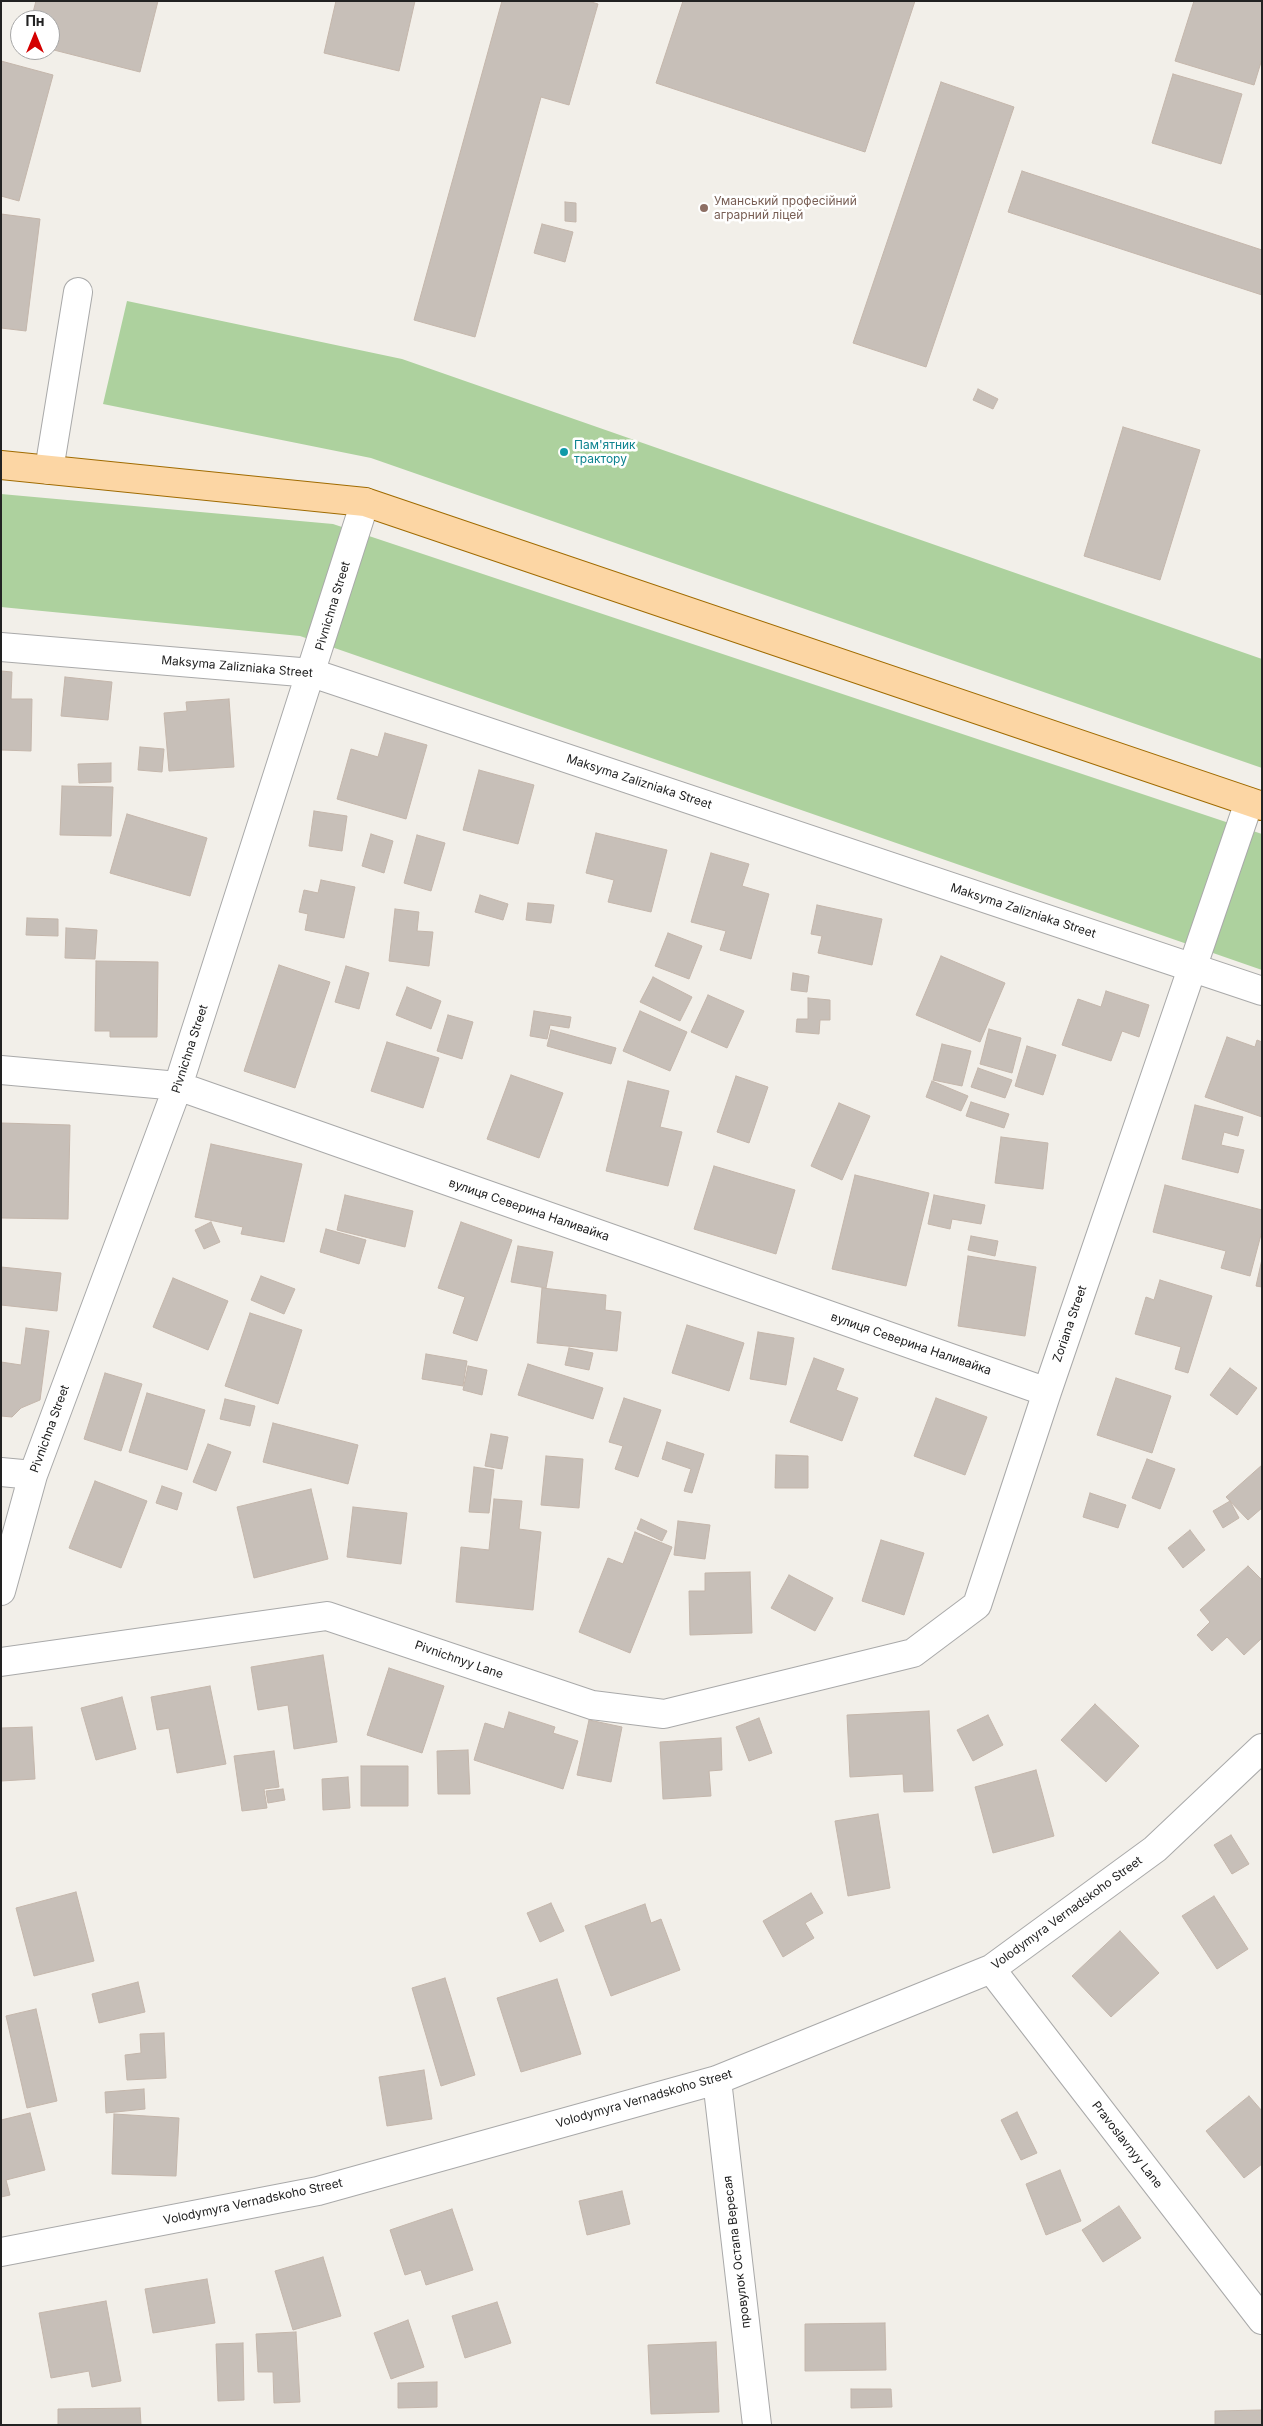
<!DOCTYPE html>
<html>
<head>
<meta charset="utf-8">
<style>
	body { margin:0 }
	#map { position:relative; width:1263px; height:2426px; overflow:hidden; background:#f2efe9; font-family:Inter,sans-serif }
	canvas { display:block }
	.frame { position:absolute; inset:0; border:2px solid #222; pointer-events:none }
	.north { position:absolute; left:10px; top:10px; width:50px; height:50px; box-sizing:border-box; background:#fff; border:1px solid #a7a7a7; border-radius:50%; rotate:0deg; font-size:14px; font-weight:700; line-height:20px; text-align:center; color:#222 }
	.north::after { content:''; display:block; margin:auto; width:18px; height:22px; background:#d40000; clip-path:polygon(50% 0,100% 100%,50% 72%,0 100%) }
</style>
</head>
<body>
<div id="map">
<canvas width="1263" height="2426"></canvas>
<div class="frame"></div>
<div class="north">Пн</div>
</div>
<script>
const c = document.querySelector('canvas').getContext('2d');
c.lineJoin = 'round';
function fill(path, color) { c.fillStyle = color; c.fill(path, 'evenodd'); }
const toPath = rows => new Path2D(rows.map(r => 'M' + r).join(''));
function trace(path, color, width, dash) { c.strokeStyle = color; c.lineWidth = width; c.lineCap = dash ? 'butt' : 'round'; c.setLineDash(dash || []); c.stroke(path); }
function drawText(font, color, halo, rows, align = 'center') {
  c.font = font + ' Inter,sans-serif'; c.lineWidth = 5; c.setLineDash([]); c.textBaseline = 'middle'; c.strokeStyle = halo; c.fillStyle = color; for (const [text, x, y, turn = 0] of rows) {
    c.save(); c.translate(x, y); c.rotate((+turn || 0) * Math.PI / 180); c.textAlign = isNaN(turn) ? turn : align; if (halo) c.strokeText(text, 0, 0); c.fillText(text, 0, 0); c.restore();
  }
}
fill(toPath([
	[127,301,402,359,1262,659,1262,768,371,458,103,404],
	[1,494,333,524,1262,834,1262,970,300,636,1,607]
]), '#add19e');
const building = toPath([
	[36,1,158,1,140,72,50,49,50,20,31,20,36,1],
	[336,1,415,1,399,71,324,53,336,1],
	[502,1,588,1,598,4,569,105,541,97,475,337,414,320,502,1],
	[683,1,915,1,865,152,656,83,683,1],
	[1194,1,1262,1,1262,59,1254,85,1175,61,1194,1],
	[1,61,53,75,19,201,1,196,1,61],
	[1173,74,1242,94,1221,164,1152,143,1173,74],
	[941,82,1014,107,926,367,853,343,941,82],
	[1022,171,1262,250,1262,295,1008,212,1022,171],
	[565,202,576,203,576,222,565,221,565,202],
	[1,214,40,219,26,331,1,328,1,214],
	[542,224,573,232,565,262,534,253,542,224],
	[978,389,998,399,993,409,973,400,978,389],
	[1123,427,1200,450,1160,580,1084,556,1123,427],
	[1,671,12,672,11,699,32,699,31,751,1,750,1,671],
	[65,677,112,682,108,720,61,716,65,677],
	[229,699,234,767,169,771,164,713,187,711,186,702,229,699],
	[385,733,427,745,406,819,337,799,351,749,378,757,385,733],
	[140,747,164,749,162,772,138,770,140,747],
	[111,763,111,782,79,783,78,764,111,763],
	[479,770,534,785,518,844,463,830,479,770],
	[62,786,113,787,111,836,60,835,62,786],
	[314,811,347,816,342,851,309,846,314,811],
	[127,814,207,838,190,896,110,873,127,814],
	[596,833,667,850,651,912,608,902,614,880,586,873,596,833],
	[371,834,393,841,384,873,362,866,371,834],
	[417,835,445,843,431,891,404,883,417,835],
	[711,853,749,864,742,886,769,894,751,959,720,950,726,931,691,922,711,853],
	[321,880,355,887,344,938,305,930,308,914,299,912,304,890,318,893,321,880],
	[480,895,508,904,503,920,475,912,480,895],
	[528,903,554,905,551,923,526,920,528,903],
	[817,905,882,919,872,965,818,953,822,936,811,934,817,905],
	[395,909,419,912,417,931,433,932,429,966,389,961,395,909],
	[27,918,58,919,58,936,26,935,27,918],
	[66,928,97,930,95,959,65,958,66,928],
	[668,933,702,946,689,979,655,966,668,933],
	[941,956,1005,983,980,1042,916,1015,941,956],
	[96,961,158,962,157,1037,110,1037,110,1031,95,1031,96,961],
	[279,965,330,982,295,1088,244,1071,279,965],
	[346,966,369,973,359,1009,335,1002,346,966],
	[793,973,809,976,807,992,791,990,793,973],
	[653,977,692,997,680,1021,640,1002,653,977],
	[407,987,441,1001,431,1029,396,1015,407,987],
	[1106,991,1149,1005,1139,1037,1122,1031,1111,1061,1062,1045,1078,999,1101,1007,1106,991],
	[708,995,744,1011,727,1048,691,1032,708,995],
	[808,998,830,1000,830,1020,820,1020,819,1034,796,1032,797,1019,808,1019,808,998],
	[534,1011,571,1017,569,1028,550,1025,547,1039,530,1036,534,1011],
	[640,1011,687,1032,670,1071,623,1051,640,1011],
	[448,1015,473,1022,462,1059,437,1051,448,1015],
	[989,1029,1021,1038,1012,1073,980,1064,989,1029],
	[551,1030,616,1048,611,1064,547,1046,551,1030],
	[1227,1037,1255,1047,1257,1040,1262,1042,1262,1117,1205,1097,1227,1037],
	[387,1042,439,1058,423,1108,371,1091,387,1042],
	[942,1044,971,1051,962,1086,933,1080,942,1044],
	[1027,1046,1056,1055,1043,1095,1015,1086,1027,1046],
	[978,1068,1012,1080,1005,1098,971,1087,978,1068],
	[511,1075,563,1093,539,1158,487,1139,511,1075],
	[736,1076,768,1087,749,1143,717,1132,736,1076],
	[628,1081,669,1091,660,1127,682,1132,668,1186,606,1171,628,1081],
	[932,1081,968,1096,961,1111,926,1097,932,1081],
	[971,1102,1009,1114,1004,1128,966,1116,971,1102],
	[839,1103,870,1116,842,1180,811,1166,839,1103],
	[1195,1105,1243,1117,1238,1136,1224,1132,1221,1145,1244,1150,1238,1173,1182,1159,1195,1105],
	[1,1123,70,1125,68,1219,1,1218,1,1123],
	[1001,1137,1048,1143,1043,1189,995,1183,1001,1137],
	[211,1144,302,1164,284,1242,241,1234,243,1227,195,1217,211,1144],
	[714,1166,795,1190,776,1254,694,1229,714,1166],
	[855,1175,929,1193,906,1286,832,1269,855,1175],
	[1165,1185,1262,1210,1262,1231,1250,1276,1221,1268,1226,1251,1153,1232,1165,1185],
	[345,1195,413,1211,405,1247,337,1230,345,1195],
	[934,1195,985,1205,981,1224,952,1219,950,1229,928,1224,934,1195],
	[211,1222,220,1242,204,1249,195,1230,211,1222],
	[461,1222,512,1240,477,1341,453,1333,465,1297,438,1288,461,1222],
	[326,1229,366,1240,359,1264,320,1252,326,1229],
	[971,1236,998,1241,995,1256,968,1250,971,1236],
	[518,1246,553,1252,546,1288,511,1282,518,1246],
	[968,1256,1036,1267,1025,1336,958,1326,968,1256],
	[1262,1259,1262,1287,1256,1286,1262,1259],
	[1,1267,61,1273,57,1311,1,1305,1,1267],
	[261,1276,295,1289,284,1314,251,1300,261,1276],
	[173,1278,228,1301,208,1350,153,1327,173,1278],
	[1160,1280,1212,1296,1188,1373,1175,1369,1181,1347,1135,1334,1146,1297,1154,1300,1160,1280],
	[542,1288,606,1295,605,1310,621,1312,617,1351,537,1343,542,1288],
	[250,1313,302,1330,278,1404,225,1386,250,1313],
	[687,1325,744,1343,729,1391,672,1373,687,1325],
	[26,1328,49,1331,40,1400,21,1408,12,1417,1,1416,1,1362,21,1365,26,1328],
	[758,1332,794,1338,786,1385,750,1379,758,1332],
	[569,1348,593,1353,589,1370,565,1365,569,1348],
	[426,1354,467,1361,463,1386,422,1379,426,1354],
	[814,1358,844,1369,836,1390,858,1398,842,1441,790,1422,814,1358],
	[528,1364,603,1388,593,1419,518,1395,528,1364],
	[468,1366,487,1370,482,1395,463,1390,468,1366],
	[1230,1368,1257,1388,1237,1415,1210,1395,1230,1368],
	[105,1373,142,1384,121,1451,84,1439,105,1373],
	[1116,1378,1171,1396,1152,1453,1097,1435,1116,1378],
	[147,1393,205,1410,187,1470,129,1452,147,1393],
	[624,1398,661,1410,638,1477,615,1469,623,1446,609,1442,624,1398],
	[936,1398,987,1417,965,1475,914,1456,936,1398],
	[225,1399,255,1406,250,1426,220,1419,225,1399],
	[273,1423,358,1445,348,1484,263,1462,273,1423],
	[491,1434,508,1437,502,1469,485,1466,491,1434],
	[667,1442,704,1454,692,1493,684,1491,691,1469,662,1459,667,1442],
	[208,1444,231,1452,216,1491,193,1482,208,1444],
	[776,1455,808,1456,808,1488,775,1488,776,1455],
	[546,1456,583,1459,579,1508,541,1505,546,1456],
	[1147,1459,1175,1469,1160,1509,1132,1498,1147,1459],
	[1262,1465,1262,1508,1248,1520,1226,1497,1262,1465],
	[474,1467,494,1470,489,1513,469,1512,474,1467],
	[95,1481,147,1501,121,1568,69,1548,95,1481],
	[162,1486,182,1493,177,1510,156,1503,162,1486],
	[311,1489,328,1559,254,1578,237,1507,311,1489],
	[1090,1493,1126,1505,1118,1528,1083,1517,1090,1493],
	[494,1499,522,1501,519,1529,541,1532,533,1610,456,1602,461,1547,489,1550,494,1499],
	[1230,1501,1239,1518,1223,1528,1213,1511,1230,1501],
	[353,1507,407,1513,401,1564,347,1557,353,1507],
	[641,1519,667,1531,662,1541,637,1529,641,1519],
	[678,1521,710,1525,705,1559,674,1555,678,1521],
	[1190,1530,1205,1550,1183,1568,1168,1548,1190,1530],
	[635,1532,672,1547,630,1653,579,1632,608,1558,623,1564,635,1532],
	[881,1540,924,1553,904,1615,862,1601,881,1540],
	[1248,1566,1262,1580,1262,1638,1244,1655,1227,1637,1212,1651,1197,1635,1210,1622,1200,1610,1248,1566],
	[750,1572,752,1633,690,1635,689,1591,705,1591,705,1573,750,1572],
	[789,1575,833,1598,815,1631,771,1608,789,1575],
	[323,1655,337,1742,294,1749,288,1705,258,1710,251,1667,323,1655],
	[389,1668,444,1686,422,1753,367,1735,389,1668],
	[210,1686,226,1764,177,1773,169,1728,157,1730,151,1697,210,1686],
	[122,1697,136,1749,96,1760,81,1708,122,1697],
	[1095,1704,1139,1746,1106,1782,1061,1740,1095,1704],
	[929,1711,933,1791,904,1792,903,1774,850,1777,847,1715,929,1711],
	[509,1712,555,1727,553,1733,578,1741,563,1789,474,1760,485,1723,504,1729,509,1712],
	[988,1715,1003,1745,973,1761,957,1730,988,1715],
	[759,1718,772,1753,749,1761,736,1727,759,1718],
	[589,1720,622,1727,611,1782,577,1775,589,1720],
	[32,1727,35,1779,1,1781,1,1728,32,1727],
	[721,1738,722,1770,709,1771,711,1796,663,1799,660,1742,721,1738],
	[468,1750,470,1794,438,1794,437,1751,468,1750],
	[274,1751,279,1787,264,1789,267,1808,242,1811,234,1756,274,1751],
	[361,1766,408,1766,408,1806,361,1806,361,1766],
	[1036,1770,1054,1836,993,1853,975,1787,1036,1770],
	[348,1777,350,1808,323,1810,322,1779,348,1777],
	[283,1789,285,1800,268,1803,266,1791,283,1789],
	[878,1814,890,1888,848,1896,835,1821,878,1814],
	[1231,1835,1249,1864,1232,1874,1214,1845,1231,1835],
	[76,1892,94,1961,34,1976,16,1908,76,1892],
	[811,1893,823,1913,805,1923,814,1938,783,1957,763,1921,811,1893],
	[1214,1896,1248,1949,1217,1969,1182,1916,1214,1896],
	[551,1903,564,1931,540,1942,527,1913,551,1903],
	[645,1904,651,1923,661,1919,680,1970,611,1996,585,1926,645,1904],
	[1120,1931,1159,1973,1111,2017,1072,1976,1120,1931],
	[445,1978,475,2075,441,2086,412,1988,445,1978],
	[557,1979,581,2054,521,2072,497,1998,557,1979],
	[138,1982,145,2012,99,2023,92,1994,138,1982],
	[36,2009,57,2101,27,2108,6,2016,36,2009],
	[164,2033,166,2078,127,2080,125,2055,141,2053,140,2034,164,2033],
	[424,2070,432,2119,387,2126,379,2077,424,2070],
	[144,2089,145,2109,106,2113,105,2092,144,2089],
	[1249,2096,1262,2111,1262,2164,1244,2178,1206,2131,1249,2096],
	[1017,2112,1037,2153,1021,2160,1001,2120,1017,2112],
	[30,2113,45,2170,6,2180,10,2195,1,2197,1,2120,30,2113],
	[114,2114,179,2118,176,2176,112,2174,114,2114],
	[1060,2170,1081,2221,1046,2235,1026,2184,1060,2170],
	[622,2191,630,2224,587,2235,579,2201,622,2191],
	[1119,2206,1141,2238,1103,2262,1082,2230,1119,2206],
	[452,2209,473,2270,426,2285,421,2270,405,2275,390,2230,452,2209],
	[323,2257,341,2316,293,2330,275,2271,323,2257],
	[207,2279,215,2323,153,2333,145,2289,207,2279],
	[106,2301,121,2381,92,2387,89,2371,51,2378,39,2313,106,2301],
	[497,2302,511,2343,465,2358,452,2316,497,2302],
	[408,2320,424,2367,391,2379,374,2333,408,2320],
	[885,2323,886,2370,805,2371,805,2324,885,2323],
	[296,2332,300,2402,274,2403,273,2372,258,2372,256,2334,296,2332],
	[716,2342,719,2412,651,2414,648,2345,716,2342],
	[243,2343,244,2400,218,2401,216,2344,243,2343],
	[437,2382,437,2407,398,2408,398,2383,437,2382],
	[851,2389,891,2389,892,2407,851,2408,851,2389],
	[140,2408,141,2425,58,2425,58,2409,140,2408],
	[1262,2410,1262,2425,1215,2425,1215,2411,1262,2410]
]);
fill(building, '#c7bfb8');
trace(building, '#c4b6ab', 1);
const minor = toPath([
	[49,470,78,292],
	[1,647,312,673,1262,991],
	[1,1070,178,1086,1047,1392],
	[1,1472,33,1475],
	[1,1591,33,1475,178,1086,365,502],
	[1,1662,327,1616,592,1705,664,1714,913,1653,977,1605,1047,1392,1249,802],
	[991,1969,1262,2320],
	[717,2080,757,2425],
	[1,2252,318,2191,717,2080,991,1969,1155,1849,1262,1748]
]);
const major = toPath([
	[1,465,365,502,1262,806]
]);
trace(minor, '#a9a9a9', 30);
trace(major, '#a06b00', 30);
trace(minor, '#fff', 28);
trace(major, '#fcd6a4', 28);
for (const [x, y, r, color] of [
	[704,208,5,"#8d6e63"],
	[564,452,5,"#0f9aa8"]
]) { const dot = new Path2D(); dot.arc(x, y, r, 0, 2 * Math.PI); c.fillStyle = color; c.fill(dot); trace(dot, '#fff', 2); }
drawText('12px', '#785e54', '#fff', [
	["Уманський професійний",714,201],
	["аграрний ліцей",714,215]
], 'left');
drawText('12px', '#0d838f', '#fff', [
	["Пам'ятник",574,445],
	["трактору",574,459]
], 'left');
drawText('12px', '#222', '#fff', [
	["Pivnichna Street",333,606,-73],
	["Maksyma Zalizniaka Street",237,667,5],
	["Maksyma Zalizniaka Street",639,782,18],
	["Maksyma Zalizniaka Street",1023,911,18],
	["Pivnichna Street",190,1049,-72],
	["вулиця Северина Наливайка",529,1210,19],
	["Zoriana Street",1070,1324,-71],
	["вулиця Северина Наливайка",911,1344,19],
	["Pivnichna Street",50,1429,-70],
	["Pivnichnyy Lane",459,1660,19],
	["Volodymyra Vernadskoho Street",1067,1913,-36],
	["Volodymyra Vernadskoho Street",644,2099,-16],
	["Pravoslavnyy Lane",1127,2145,52],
	["Volodymyra Vernadskoho Street",253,2202,-12],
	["провулок Остапа Вересая",737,2252,-97]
]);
</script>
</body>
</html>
